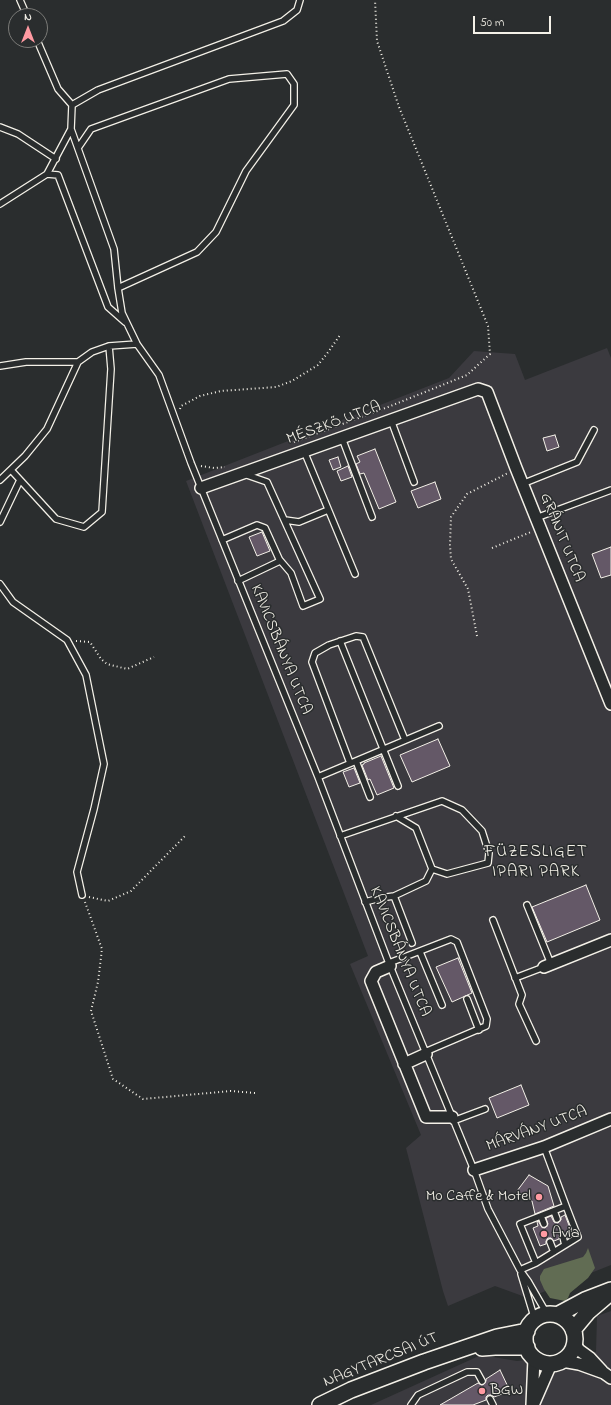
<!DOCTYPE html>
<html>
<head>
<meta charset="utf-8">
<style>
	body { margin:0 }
	#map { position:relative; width:611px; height:1405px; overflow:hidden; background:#2a2d2e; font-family:"Indie Flower",sans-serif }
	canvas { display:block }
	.north { position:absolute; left:8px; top:8px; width:40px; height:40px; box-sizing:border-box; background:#2a2d2e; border:1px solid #7b7b78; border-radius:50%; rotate:0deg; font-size:11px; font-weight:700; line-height:16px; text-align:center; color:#f4f1e8 }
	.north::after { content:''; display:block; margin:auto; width:14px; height:18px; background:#ff9aa2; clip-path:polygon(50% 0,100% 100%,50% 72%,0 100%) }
	.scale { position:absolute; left:473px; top:16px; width:78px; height:18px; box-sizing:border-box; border:2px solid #f4f1e8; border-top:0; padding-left:5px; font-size:12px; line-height:14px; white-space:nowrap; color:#f4f1e8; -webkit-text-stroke:3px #2a2d2e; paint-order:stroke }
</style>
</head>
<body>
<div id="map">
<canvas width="611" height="1405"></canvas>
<div class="north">N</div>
<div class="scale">50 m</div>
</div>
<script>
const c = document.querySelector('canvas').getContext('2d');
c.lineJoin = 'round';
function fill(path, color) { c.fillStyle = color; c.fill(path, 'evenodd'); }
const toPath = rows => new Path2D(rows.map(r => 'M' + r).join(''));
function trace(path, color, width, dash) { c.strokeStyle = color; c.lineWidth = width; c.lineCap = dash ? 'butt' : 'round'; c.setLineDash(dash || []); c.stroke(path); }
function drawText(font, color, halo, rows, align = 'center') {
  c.font = font + ' "Indie Flower",sans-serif'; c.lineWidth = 3; c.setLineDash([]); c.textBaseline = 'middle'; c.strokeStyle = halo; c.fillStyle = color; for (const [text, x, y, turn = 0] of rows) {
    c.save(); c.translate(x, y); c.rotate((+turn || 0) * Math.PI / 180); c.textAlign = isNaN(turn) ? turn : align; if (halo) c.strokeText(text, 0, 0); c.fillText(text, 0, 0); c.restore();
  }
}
fill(toPath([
	[607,348,611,358,611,1265,528,1298,495,1286,448,1306,443,1291,406,1148,421,1135,350,964,368,956,186,481,449,378,474,351,515,354,525,380],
	[611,1311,611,1405,371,1405,481,1355,517,1361,596,1352,597,1316]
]), '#3b3a3f');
fill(toPath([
	[588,1248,595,1268,588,1278,570,1293,568,1298,565,1301,550,1298,544,1289,540,1280,540,1276,544,1269,583,1257,586,1253]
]), '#616c53');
const building = toPath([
	[555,435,559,447,547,451,543,438,555,435],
	[375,449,396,502,379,509,364,473,360,474,356,464,360,462,357,456,375,449],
	[338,457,341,467,333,470,329,460,338,457],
	[348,466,352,477,341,481,337,471,348,466],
	[435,482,441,499,418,508,411,491,435,482],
	[262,532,270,551,257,556,249,537,262,532],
	[611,547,611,575,601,578,592,554,611,547],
	[438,739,450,766,412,782,400,755,438,739],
	[381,756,394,788,377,795,370,779,368,780,362,765,364,764,364,763,381,756],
	[354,768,360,783,349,787,343,772,354,768],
	[586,885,600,920,547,942,532,907,586,885],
	[458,958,472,993,452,1002,436,967,458,958],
	[521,1085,529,1105,497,1118,489,1098,521,1085],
	[529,1175,548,1186,554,1206,535,1214,532,1201,517,1191,529,1175],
	[565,1215,572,1233,567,1235,565,1233,562,1233,559,1235,559,1239,554,1241,551,1238,548,1238,546,1241,546,1244,540,1246,533,1228,538,1226,537,1222,538,1221,542,1227,545,1228,548,1224,546,1218,551,1216,554,1222,558,1223,561,1220,561,1217,565,1215],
	[500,1370,510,1391,494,1397,492,1395,488,1395,486,1397,486,1400,473,1405,440,1405,478,1383,482,1385,484,1384,486,1381,486,1379,500,1370]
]);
fill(building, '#645867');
trace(building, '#f4f1e8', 1);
const service = toPath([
	[20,0,27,16],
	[37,40,58,89,72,105,71,129,114,249,118,288,122,313,137,344,159,375,191,463,318,777,390,966,474,1170,488,1209,520,1270,528,1281,547,1314],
	[72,105,98,90,283,21,297,10,300,0],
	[0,127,18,134,56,159],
	[78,148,91,129,229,79,287,74,294,84,294,105,246,171,216,232,197,252,118,288],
	[47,174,58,175,108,307,125,322],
	[0,204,47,174,71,129],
	[0,366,26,362,78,362],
	[391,420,414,482],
	[342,438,372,517],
	[304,451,355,574],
	[11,470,56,519,84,527,102,512,111,369,109,346],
	[244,474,267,482,320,599,303,606,291,573,279,559],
	[0,480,25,456,47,429,78,362,92,352,109,346,137,344],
	[522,484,577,462,594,430],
	[536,518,611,490],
	[285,520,299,522,328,510],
	[0,522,20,480],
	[222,540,257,525,265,528,280,561,238,581],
	[0,584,13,602,67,640,86,675,104,764,94,809,77,872,82,895],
	[340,641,398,786],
	[356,761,370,797],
	[350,763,312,662,315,653,329,645,356,636,363,637,405,740],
	[318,777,439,726],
	[340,836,442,801,462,810,482,831,489,853,488,863,447,874,432,869],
	[394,896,426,881,432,869,416,828,396,816],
	[365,902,380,898,394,896,412,943],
	[527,905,551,964],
	[493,920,522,995,519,1004,536,1041],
	[420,952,442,1005],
	[389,963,451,939,457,942,487,1019,486,1026,425,1052],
	[515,978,544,967],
	[467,999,479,1030],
	[453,1121,485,1109],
	[544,1147,566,1206],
	[554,1211,557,1219],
	[541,1216,544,1224],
	[563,1237,565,1245],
	[550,1242,554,1252],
	[520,1270,536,1263,578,1237,566,1206,520,1224,536,1263],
	[521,1274,535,1320],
	[490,1399,493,1405],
	[411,1405,418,1395,467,1372,477,1372,482,1381]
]);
const minor = toPath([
	[201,488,478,389,487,392,516,468,611,704],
	[390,966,376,972,371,981,426,1117,452,1117],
	[544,967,611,940],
	[404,1064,426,1054],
	[474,1170,544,1147,611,1119],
	[575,1344,579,1350,590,1358,602,1371],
	[562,1361,579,1364,604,1373,611,1378],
	[534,1403,551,1364],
	[532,1405,534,1358]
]);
const secondary = toPath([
	'525 1339a25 25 0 1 1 50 0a25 25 0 1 1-50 0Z',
	[557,1315,585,1300,611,1290],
	[573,1330,588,1312,608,1295],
	[482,1348,495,1347,527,1347],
	[320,1405,351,1390,424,1362,497,1337,527,1331]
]);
trace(service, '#f4f1e8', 8);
trace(minor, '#f4f1e8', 14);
trace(secondary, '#f4f1e8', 18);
trace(toPath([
	[180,409,181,406,200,396,221,391,276,387,292,381,318,365,329,351,340,335],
	[294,442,388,407,467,375,490,354,488,326,399,107,377,41,375,0],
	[201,466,214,468,225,467],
	[492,548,531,532],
	[477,636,468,589,451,559,450,545,451,517,467,494,508,473],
	[76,641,90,642,101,659,107,664,127,669,154,657],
	[89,897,108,901,131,891,185,836],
	[85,902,102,949,98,982,91,1011,113,1079,143,1099,231,1091,255,1093]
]), '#f4f1e8', 2, [1, 3]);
trace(service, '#2a2d2e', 5.5);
trace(minor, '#2a2d2e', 11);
trace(secondary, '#2a2d2e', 15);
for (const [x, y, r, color] of [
	[539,1197,4,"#ff9aa2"],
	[544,1234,4,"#ff9aa2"],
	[482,1391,4,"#ff9aa2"]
]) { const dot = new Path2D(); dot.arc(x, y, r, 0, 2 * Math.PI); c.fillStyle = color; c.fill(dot); trace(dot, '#2a2d2e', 1.5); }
drawText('16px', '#f4f1e8', '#2a2d2e', [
	["MÉSZKŐ UTCA",334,424,-20],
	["GRÁNIT UTCA",561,538,68],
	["KAVICSBÁNYA UTCA",280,650,68],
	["KAVICSBÁNYA UTCA",399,952,68],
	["MÁRVÁNY UTCA",537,1130,-20],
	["NAGYTARCSAI ÚT",381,1361,-22]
]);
drawText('16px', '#f4f1e8', '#2a2d2e', [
	["M0 Caffe & Motel",531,1197,"right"],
	["Avia",552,1234],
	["BGW",490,1391]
], 'left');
c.letterSpacing = '1px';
drawText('17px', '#f4f1e8', '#2a2d2e', [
	["FÜZESLIGET",536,853],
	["IPARI PARK",536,873]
]);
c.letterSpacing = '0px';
</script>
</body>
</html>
